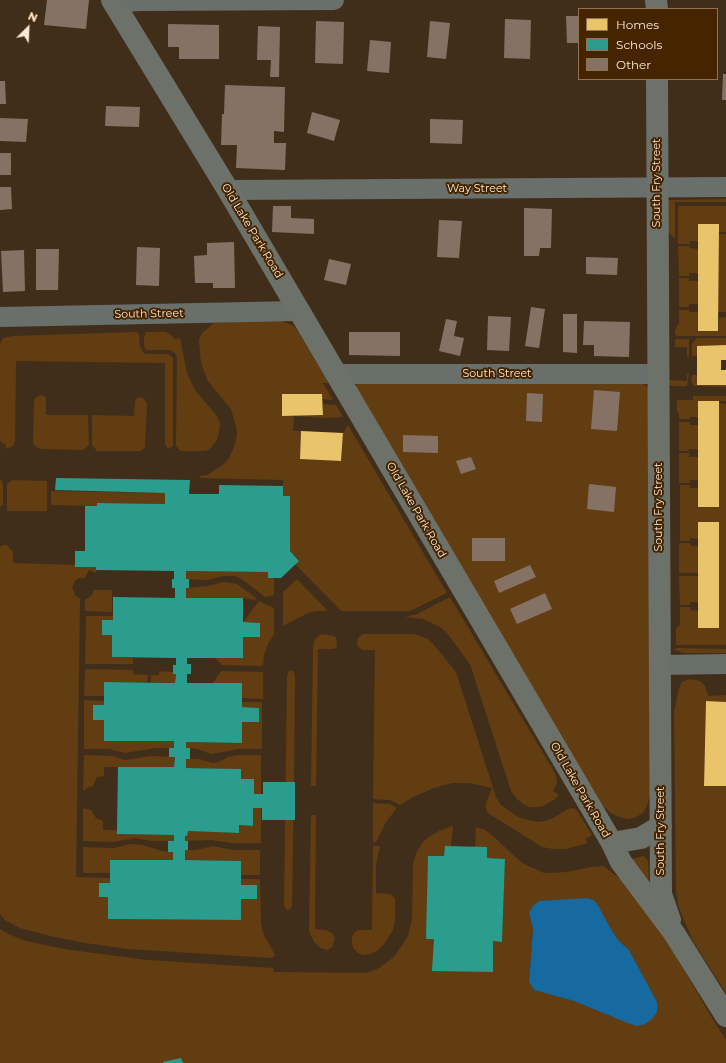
<!DOCTYPE html>
<html>
<head>
<meta charset="utf-8">
<style>
	body { margin:0 }
	#map { position:relative; width:726px; height:1063px; overflow:hidden; background:#402e1a; font-family:Montserrat,sans-serif }
	canvas { display:block }
	.legend { position:absolute; left:578px; top:8px; width:140px; height:72px; box-sizing:border-box; background:#442500; border:1px solid #8e7355; margin:0; padding:5px 7px; list-style:none; font-size:12px; color:#fce8d5 }
	.legend li { display:flex; align-items:center; gap:8px; height:20px }
	.legend b { width:20px; border:1px solid #8e7355 }
	.north { position:absolute; left:8px; top:8px; width:40px; height:40px; -webkit-text-stroke:3px #442500; paint-order:stroke; rotate:24deg; font-size:11px; font-weight:700; line-height:16px; text-align:center; color:#fce8d5 }
	.north::after { content:''; display:block; margin:auto; width:14px; height:18px; background:#fce8d5; clip-path:polygon(50% 0,100% 100%,50% 72%,0 100%) }
</style>
</head>
<body>
<div id="map">
<canvas width="726" height="1063"></canvas>
<ul class="legend">
<li><b style="height:11px;background:#e9c46a"></b>Homes</li>
<li><b style="height:11px;background:#2a9d8f"></b>Schools</li>
<li><b style="height:11px;background:#867264"></b>Other</li>
</ul>
<div class="north">N</div>
</div>
<script>
const c = document.querySelector('canvas').getContext('2d');
c.lineJoin = 'round';
function fill(path, color) { c.fillStyle = color; c.fill(path, 'evenodd'); }
const toPath = rows => new Path2D(rows.map(r => 'M' + r).join(''));
function trace(path, color, width, dash) { c.strokeStyle = color; c.lineWidth = width; c.lineCap = dash ? 'butt' : 'round'; c.setLineDash(dash || []); c.stroke(path); }
function drawText(font, color, halo, rows, align = 'center') {
  c.font = font + ' Montserrat,sans-serif'; c.lineWidth = 4; c.setLineDash([]); c.textBaseline = 'middle'; c.strokeStyle = halo; c.fillStyle = color; for (const [text, x, y, turn = 0] of rows) {
    c.save(); c.translate(x, y); c.rotate((+turn || 0) * Math.PI / 180); c.textAlign = isNaN(turn) ? turn : align; if (halo) c.strokeText(text, 0, 0); c.fillText(text, 0, 0); c.restore();
  }
}
fill(toPath([
	[726,199,726,202,675,202,675,238,665,230,666,204,669,200],
	[678,206,726,206,726,232,718,232,718,224,698,224,698,241,690,241,690,244,678,244],
	[718,234,726,234,726,312,718,312],
	[678,246,689,246,690,248,698,249,698,273,689,273,689,276,679,276],
	[679,278,689,278,689,281,698,281,698,304,689,304,689,307,679,307],
	[679,310,689,310,689,312,698,312,698,331,718,331,719,318,726,317,726,336,677,336,675,335,675,330,679,323],
	[278,320,292,325,297,330,329,383,323,383,333,400,322,399,322,394,282,394,282,416,323,415,323,404,336,405,343,417,324,418,294,416,293,431,301,431,300,459,341,461,343,433,348,425,447,593,410,611,341,611,295,564,299,560,290,551,290,496,283,496,283,480,200,478,200,476,207,475,224,464,229,458,234,447,237,435,236,426,231,409,208,381,201,363,199,340,202,333,214,323],
	[137,332,139,334,140,346,143,352,146,354,168,354,173,358,173,446,168,449,165,444,165,363,16,361,15,441,13,446,6,449,6,445,1,442,0,439,0,344,3,338,13,336],
	[146,332,166,332,172,336,174,339,180,338,187,373,195,390,217,416,219,421,220,426,218,437,215,443,209,450,204,451,181,451,176,446,177,357,174,352,169,350,146,350,144,346,144,337],
	[697,338,726,338,726,345,697,346,697,356,692,356,692,344],
	[677,339,689,339,689,357,687,356,687,347,675,347,675,340],
	[687,374,689,374,687,386,672,386,666,383,669,380,687,381],
	[692,375,697,375,726,385,726,387,694,386,691,381],
	[362,382,643,384,646,386,648,389,649,409,650,795,647,806,643,813,636,817,629,819,619,817,611,813,603,806,595,796,355,388,357,384],
	[41,395,46,397,46,415,88,415,89,445,83,450,41,449,35,446,33,443,34,400,38,396],
	[693,396,726,396,726,401,698,401,698,417,690,417,690,419,679,419,679,414,677,411,677,400,693,400],
	[138,397,144,398,147,404,145,447,141,451,97,451,92,445,92,415,134,416,135,401],
	[719,403,726,404,726,645,676,645,676,629,680,625,680,607,690,607,690,610,698,611,698,628,719,628,719,522,698,522,698,539,690,538,690,541,680,541,680,485,690,485,690,488,698,488,698,507,719,507],
	[679,422,690,422,690,425,698,425,698,449,689,449,688,451,679,451],
	[679,453,689,453,689,457,698,457,698,480,690,480,689,483,679,483],
	[1,479,3,485,3,504,0,507,0,480],
	[13,480,47,481,47,511,7,511,7,485,8,483],
	[51,491,165,493,165,504,97,503,97,506,51,505],
	[679,543,690,543,691,546,698,546,698,573,679,573],
	[3,545,7,545,13,552,13,563,75,565,75,567,96,567,96,573,89,570,85,578,79,578,75,581,72,587,75,595,80,599,76,877,110,878,110,883,99,883,99,897,108,897,109,919,240,920,241,899,257,885,241,885,241,879,260,879,261,924,264,935,275,955,272,958,128,949,85,943,50,936,20,928,5,920,0,914,0,547],
	[186,571,268,572,274,578,274,595,265,597,243,580,235,576,223,576,207,580,186,579],
	[679,576,698,576,698,602,690,602,690,605,680,605],
	[297,579,328,611,316,611,308,613,283,626,283,592],
	[224,582,237,584,256,598,255,600,243,598,186,598,186,588,208,586],
	[94,590,112,590,112,612,85,611,85,600,92,595],
	[450,597,556,775,557,783,553,791,559,795,554,800,543,806,538,807,530,807,523,804,517,799,511,791,470,664,446,632,440,627,423,619,405,617,417,614],
	[259,601,274,608,274,634,268,644,264,655,263,666,222,665,215,658,243,658,243,637,260,637,259,623,243,622],
	[86,616,113,616,113,620,102,620,102,635,112,635,112,657,133,658,133,664,85,664],
	[322,634,334,636,336,638,337,643,336,648,333,649,318,649,316,786,311,786,313,647,314,641,318,636],
	[363,634,414,634,428,639,434,645,456,672,496,797,501,805,518,817,537,822,545,821,553,818,570,808,576,809,592,835,585,839,588,843,566,849,553,849,542,847,488,813,486,809,486,803,492,788,469,783,453,783,434,788,413,797,400,805,390,800,373,799,375,650,363,650,359,648,357,645,358,638],
	[677,648,726,649,726,653,684,653,674,650],
	[85,669,133,670,133,674,148,675,147,682,104,682,104,696,84,696],
	[291,670,294,672,295,677,294,782,292,906,290,909,287,910,284,906,287,677,288,672],
	[159,671,173,672,173,674,176,674,175,683,151,682,151,675,159,675],
	[221,671,263,672,263,699,242,698,242,683,213,683],
	[690,679,700,681,705,686,708,696,726,695,726,702,706,701,704,785,726,786,726,993,693,941,679,908,676,891,674,712,679,688,682,682],
	[84,700,104,701,104,705,93,705,93,719,104,720,104,741,174,741,174,748,156,748,125,753,109,749,84,749],
	[242,702,262,702,262,749,238,749,211,754,197,749,186,748,186,742,242,743,242,722,259,721,259,708,242,707],
	[84,755,113,756,125,760,151,756,175,757,174,767,104,767,104,776,97,777,93,786,89,787,83,791],
	[239,755,261,755,261,795,254,794,254,779,241,779,241,769,186,768,186,759,198,759,213,763,219,762,228,757],
	[373,803,390,804,397,808,386,822,376,842,373,842],
	[83,808,91,810,96,818,103,821,103,830,117,830,117,834,174,835,174,841,151,841,135,838,113,842,83,841],
	[253,808,261,808,261,843,232,843,210,840,185,841,185,836,187,835,188,831,239,833,239,825,253,826],
	[311,815,316,815,315,929,326,930,332,933,335,938,332,947,327,950,321,948,314,942,309,931],
	[453,826,451,846,445,846,444,856,428,856,427,939,434,939,433,970,492,972,493,941,502,942,505,859,487,858,487,847,475,847,476,827,485,830,494,837,522,863,544,873,549,873,567,872,591,867,603,866,622,880,645,902,709,1013,726,1040,726,1063,0,1063,0,929,8,934,26,941,64,949,147,960,273,968,274,972,367,973,379,968,394,957,408,936,412,919,413,864,417,851,424,841,429,837,439,831],
	[580,900,595,901,599,907,612,931,619,941,629,950,657,1002,625,1022,574,1001,534,990,529,982,533,929,529,913,539,901],
	[130,844,142,845,162,851,173,852,173,860,110,860,110,873,83,873,83,847,114,848],
	[213,846,232,850,260,850,260,875,241,875,241,861,185,860,185,850,196,850],
	[373,846,380,846,376,864,376,893,390,894,395,898,395,921,393,930,384,944,378,950,370,954,363,955,358,953,354,949,352,944,352,937,354,933,358,930,372,930],
	[644,856,648,861,649,884,628,860]
]), '#623d12');
fill(toPath([
	[588,898,595,901,599,907,612,931,619,941,629,950,657,1002,657,1012,652,1019,645,1024,637,1026,625,1022,574,1001,534,990,529,982,533,929,529,913,533,906,539,901]
]), '#166aa0');
fill(toPath([
	[698,224,719,224,718,331,698,331],
	[726,345,726,360,721,360,721,370,726,370,726,385,697,385,697,346],
	[282,394,322,394,323,415,282,416],
	[698,401,719,401,719,507,698,507],
	[301,431,343,433,341,461,300,459],
	[698,522,719,522,719,628,698,628],
	[706,701,726,702,726,786,704,786]
]), '#e9c46a');
fill(toPath([
	[56,478,190,480,189,494,219,494,219,485,283,486,283,496,290,496,290,551,299,561,281,578,268,578,268,572,186,571,186,579,189,579,189,588,186,588,186,598,243,598,243,622,260,623,260,637,243,637,243,658,187,658,187,664,191,664,191,674,187,674,187,683,242,683,242,707,259,708,259,722,242,722,242,743,186,742,186,748,190,748,190,759,186,759,186,768,241,769,241,779,254,779,254,794,263,794,263,782,295,782,295,820,262,820,262,808,253,808,253,826,239,825,239,833,188,831,187,836,185,836,185,841,188,841,188,850,185,850,185,860,241,861,241,885,257,885,257,899,241,899,241,920,108,919,108,897,99,897,99,883,110,883,110,860,173,860,173,852,168,852,168,841,174,841,174,835,117,834,117,830,118,767,174,767,175,757,169,757,169,748,174,748,174,741,104,741,104,720,93,720,93,705,104,705,104,682,175,683,176,674,173,674,173,665,176,665,176,658,112,657,112,635,102,635,102,620,113,620,113,597,175,598,175,588,172,588,172,579,174,579,174,571,96,570,96,567,75,567,75,551,85,551,85,506,97,506,97,503,165,504,165,493,55,490],
	[445,846,487,847,487,858,505,859,502,942,493,941,493,972,432,971,434,939,426,939,428,856,444,856],
	[181,1058,183,1063,163,1063,163,1062]
]), '#2a9d8f');
fill(toPath([
	[47,0,89,0,86,29,44,25],
	[566,16,579,16,579,43,567,43],
	[505,19,531,20,530,59,504,58],
	[316,21,344,22,343,64,315,63],
	[430,21,450,23,446,59,427,57],
	[168,24,219,25,219,59,179,59,179,47,168,47],
	[258,26,280,27,279,77,270,77,271,60,257,60],
	[370,40,391,42,389,73,367,71],
	[723,74,726,74,726,100,722,100],
	[0,81,5,81,6,104,0,104],
	[225,85,285,87,284,132,274,131,274,143,286,143,285,170,236,168,237,145,221,145,222,114,224,114],
	[106,106,140,107,139,127,105,126],
	[312,112,340,120,334,141,307,133],
	[0,118,28,119,26,142,0,141],
	[430,119,463,120,462,144,430,143],
	[0,153,11,153,11,175,0,175],
	[0,187,11,187,12,209,0,210],
	[273,206,291,206,291,218,314,219,314,234,272,232],
	[524,208,552,209,551,248,540,248,539,256,524,256],
	[439,220,462,221,459,258,437,257],
	[234,242,235,288,213,288,213,283,195,283,194,256,207,255,207,243],
	[137,247,160,248,159,286,136,285],
	[36,249,59,249,58,290,36,290],
	[24,250,25,291,3,292,1,251],
	[586,257,618,258,617,275,586,274],
	[329,259,351,264,346,285,324,280],
	[531,307,545,309,539,348,525,346],
	[563,314,577,314,577,353,563,352],
	[488,316,511,317,509,351,487,350],
	[446,319,457,321,454,336,464,338,460,356,439,351],
	[584,321,630,322,629,357,594,356,594,345,583,345],
	[349,332,400,332,400,356,349,355],
	[594,390,620,392,617,431,591,429],
	[527,393,543,394,542,422,526,421],
	[403,435,438,436,438,453,403,452],
	[471,457,476,469,461,474,456,461],
	[589,484,616,487,614,512,587,509],
	[472,538,505,538,505,561,472,561],
	[530,565,536,577,499,593,494,581],
	[545,593,552,609,517,624,510,609]
]), '#867264');
trace(toPath([
	[114,3,139,1,334,0],
	[228,190,726,187],
	[0,317,298,311],
	[336,374,658,374],
	[660,665,726,664]
]), '#69706c', 20);
trace(toPath([
	[112,0,228,190,612,843,621,862,674,933,726,1016],
	[656,0,657,9],
	[657,79,661,894,670,920],
	[612,843,641,838,661,826]
]), '#6c716a', 22);
drawText('11px', '#fce8d5', '#442500', [
	["South Fry Street",657,183,-90],
	["Way Street",477,189],
	["Old Lake Park Road",252,231,59],
	["South Street",149,314,-1],
	["South Street",497,374],
	["South Fry Street",659,507,-90],
	["Old Lake Park Road",416,510,60],
	["Old Lake Park Road",580,790,60],
	["South Fry Street",661,831,-90]
]);
</script>
</body>
</html>
